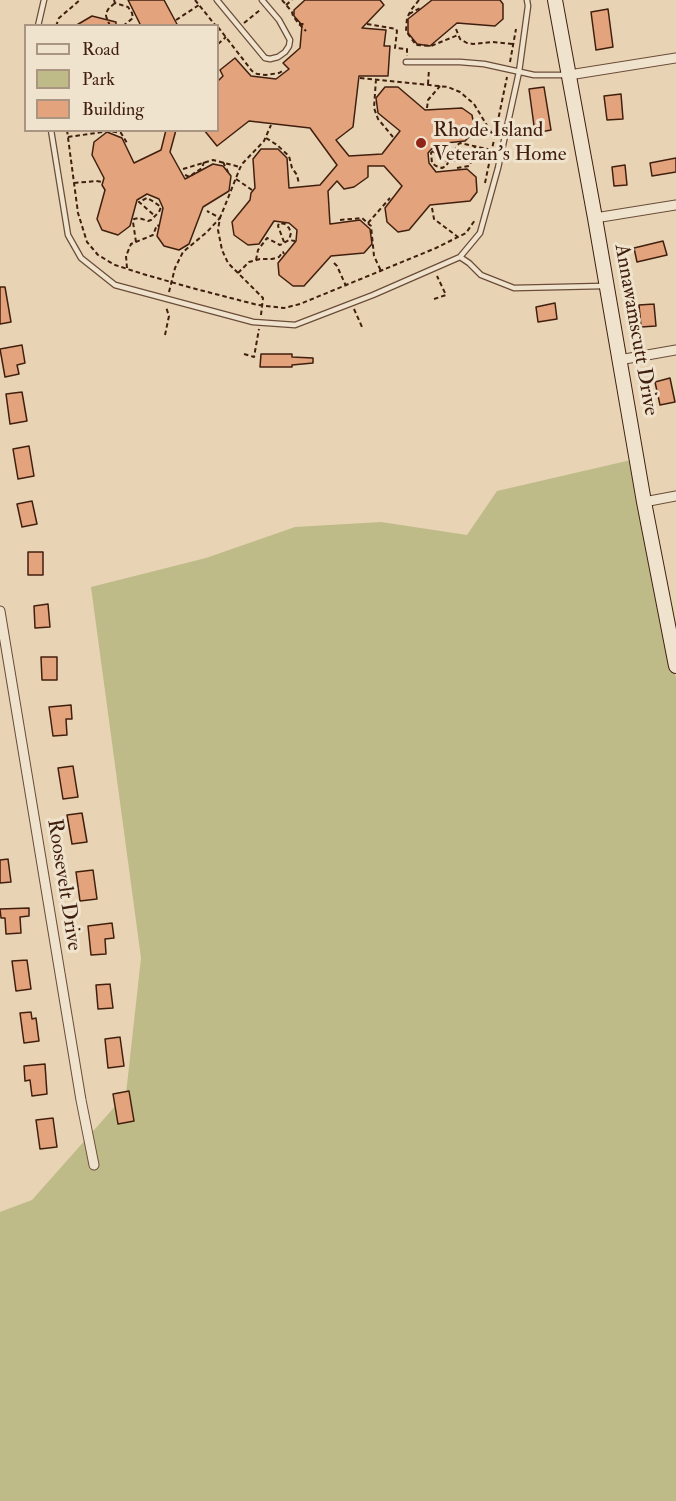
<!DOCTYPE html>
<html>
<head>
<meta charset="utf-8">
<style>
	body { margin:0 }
	#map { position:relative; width:676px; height:1501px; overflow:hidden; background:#e8d4b4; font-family:"IM FELL Double Pica",serif }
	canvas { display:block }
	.legend { position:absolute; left:24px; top:24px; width:195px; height:108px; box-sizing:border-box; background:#f0e3ce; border:2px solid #aa9582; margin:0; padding:8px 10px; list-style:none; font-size:18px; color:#411f0f }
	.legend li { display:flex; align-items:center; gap:12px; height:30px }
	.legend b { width:30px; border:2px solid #aa9582 }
</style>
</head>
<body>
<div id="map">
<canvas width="676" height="1501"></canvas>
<ul class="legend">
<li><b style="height:8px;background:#f0e3ce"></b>Road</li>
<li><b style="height:16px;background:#bebb88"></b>Park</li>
<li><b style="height:16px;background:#e2a37d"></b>Building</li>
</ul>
</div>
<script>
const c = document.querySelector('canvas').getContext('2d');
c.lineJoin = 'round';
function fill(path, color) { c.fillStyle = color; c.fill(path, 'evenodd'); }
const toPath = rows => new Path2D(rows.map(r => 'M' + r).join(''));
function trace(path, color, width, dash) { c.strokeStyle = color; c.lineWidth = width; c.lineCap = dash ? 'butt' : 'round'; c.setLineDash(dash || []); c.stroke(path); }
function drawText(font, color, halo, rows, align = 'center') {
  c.font = font + ' "IM FELL Double Pica",serif'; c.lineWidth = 6; c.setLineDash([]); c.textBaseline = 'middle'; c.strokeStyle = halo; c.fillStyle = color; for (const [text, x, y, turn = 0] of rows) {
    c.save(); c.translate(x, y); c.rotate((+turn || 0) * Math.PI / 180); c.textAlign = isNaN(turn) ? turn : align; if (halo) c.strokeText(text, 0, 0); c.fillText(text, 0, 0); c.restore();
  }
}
fill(toPath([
	[631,460,676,678,676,1501,0,1501,0,1212,32,1200,126,1094,141,958,91,587,206,558,295,527,381,522,467,535,497,491]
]), '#bebb88');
const building = toPath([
	[128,0,164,0,178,26,141,26,128,0],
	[305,0,380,0,384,5,362,28,386,30,384,46,390,46,388,76,359,76,353,127,336,140,349,156,382,154,400,131,378,113,376,98,385,87,398,87,425,110,462,108,472,115,475,131,465,141,436,144,428,153,429,163,436,172,467,169,476,177,477,192,470,201,430,205,409,230,398,232,387,222,385,208,402,186,384,166,368,166,368,177,354,187,344,189,337,181,328,191,330,224,360,220,370,229,372,244,364,253,331,256,304,286,293,286,279,275,278,263,296,241,297,230,289,223,274,221,259,244,248,245,234,235,232,222,250,200,251,193,255,188,253,159,261,149,278,149,287,158,289,188,320,185,337,165,310,128,249,121,217,146,204,130,218,130,218,81,223,76,220,70,235,58,251,76,276,79,289,69,283,63,300,48,302,25,294,16,294,10,305,0],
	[432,0,500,0,503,4,503,19,495,26,457,23,430,46,417,44,408,33,408,19,432,0],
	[608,9,613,47,596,50,591,12,608,9],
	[92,16,116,22,116,26,75,26,92,16],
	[544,87,551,130,535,133,529,89,544,87],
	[621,94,623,119,607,120,604,96,621,94],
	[166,130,176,130,170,152,185,179,213,164,223,166,231,176,229,191,203,207,189,244,179,250,164,246,157,236,163,208,159,199,147,194,137,200,130,226,118,235,102,230,97,219,105,190,102,185,104,178,92,155,94,142,107,132,122,138,134,163,161,150,166,130],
	[676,158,676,172,652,176,650,163,676,158],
	[625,165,627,185,614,186,612,167,625,165],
	[663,241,667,255,637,262,634,248,663,241],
	[0,287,5,287,11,322,0,324,0,287],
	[555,303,557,319,538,322,536,307,555,303],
	[654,304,656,326,641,327,639,305,654,304],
	[22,345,25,363,17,365,19,374,5,377,0,349,22,345],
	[261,354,292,354,292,357,313,358,313,363,292,365,292,367,260,367,261,354],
	[670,378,675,402,660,405,655,382,670,378],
	[22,392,27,421,10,424,6,394,22,392],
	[29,446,34,476,18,479,13,449,29,446],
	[32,501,37,524,22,527,17,504,32,501],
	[28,552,43,552,43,575,28,575,28,552],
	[48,604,50,627,35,628,34,606,48,604],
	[41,657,57,657,57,680,42,680,41,657],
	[71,705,72,719,66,719,67,735,53,736,49,707,71,705],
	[73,766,78,797,63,799,58,768,73,766],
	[82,813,87,842,72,844,67,815,82,813],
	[8,859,11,882,0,883,0,860,8,859],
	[93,870,97,899,80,901,76,872,93,870],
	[29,908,29,916,20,917,21,933,6,934,5,918,1,918,0,909,29,908],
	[112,923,114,938,105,939,106,954,91,955,88,926,112,923],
	[27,960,31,989,16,991,12,961,27,960],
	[110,984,113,1008,98,1009,96,985,110,984],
	[31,1012,32,1019,36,1018,39,1041,24,1043,20,1013,31,1012],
	[120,1037,124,1066,108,1068,105,1039,120,1037],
	[45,1064,47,1094,32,1096,30,1080,25,1081,24,1066,45,1064],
	[129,1091,134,1121,118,1124,113,1094,129,1091],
	[53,1118,57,1147,40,1149,36,1120,53,1118]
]);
fill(building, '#e2a37d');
trace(building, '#411f0f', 1.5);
const lane = toPath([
	[217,0,265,58,270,59,278,57,285,52,289,46,290,40,279,20,262,0],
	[38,26,44,0],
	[406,62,460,62,484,64,534,75,567,75],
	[51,130,68,235,81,258,115,285,253,322,295,325,373,295,460,257,480,233,498,168,519,72,528,6,527,0],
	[460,257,469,263,481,275,514,288,603,286]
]);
const street = toPath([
	[569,75,676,58],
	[595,218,676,205],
	[619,360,676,350],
	[644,502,676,496],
	[0,611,81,1100,94,1165]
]);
const secondary = toPath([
	[555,0,595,218,644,502,676,666]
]);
trace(lane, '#6b4c38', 7);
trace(street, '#6b4c38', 11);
trace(secondary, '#411f0f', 16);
trace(toPath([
	[114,0,115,3,128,7,132,13,133,18,123,26],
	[195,0,216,26],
	[282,0,292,12,293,16,299,24,306,31],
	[419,0,411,10,407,18,406,31,416,45,431,46,458,35],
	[286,5,292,0],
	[409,14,422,7],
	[176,20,199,5],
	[244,23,260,10],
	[299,24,306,24],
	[367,24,396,29,397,31,395,48,407,49,407,56],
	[56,26,59,18,80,0],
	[110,26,106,16,106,13,109,8,115,3],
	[218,27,252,71,257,74,266,75,279,73,284,70],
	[456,29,460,39,467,43,473,44,492,42,513,44],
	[218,44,226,37],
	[510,62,516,29],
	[360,78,448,87,460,92,474,104,494,137],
	[376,79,374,108,378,119,393,137],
	[428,84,429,69],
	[427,108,428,100,440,86],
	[67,130,78,213,87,242,98,255,115,265,143,274,192,288,258,305,284,308,300,304,436,248,466,233,475,220],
	[68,137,110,131,121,133,127,143],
	[266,138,277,145,289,156,292,168,297,175,299,184],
	[433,151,431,153,432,163,436,166,442,168,446,166,449,161,446,145,440,145,435,147,433,151,443,160,449,161,458,161,456,146,460,143,492,150],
	[223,162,228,172],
	[457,168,469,166,472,160,475,146],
	[183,169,213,160,240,167],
	[185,175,190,177,193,174,202,168,204,162],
	[236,179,252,190],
	[74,183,96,181,103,182],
	[485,183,507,77],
	[432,208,434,219,458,237],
	[340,220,362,218,371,226,374,256,381,271],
	[368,223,390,198],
	[136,242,133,222,134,219,139,218,148,221,151,220,159,212,161,207,154,202,147,198,139,202,155,216],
	[284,242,278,226,279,223,285,224,289,228,291,233,289,240],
	[256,260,258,250,267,238,280,245,289,240,295,241],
	[334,263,337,266,346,286],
	[127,268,126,256,131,244,153,235,157,225,159,226],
	[238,273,249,262,260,259,272,259,279,257,283,252,284,254],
	[169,292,175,268,183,252,207,232,220,218,207,211],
	[434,299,446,295,437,276],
	[354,309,362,327],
	[261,315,263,298,228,263,222,250,218,230,220,218,240,168,243,163,264,141,271,125],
	[165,335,169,316,166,307],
	[244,354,254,357,259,329]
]), '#411f0f', 2, [4.5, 3]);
trace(lane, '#f0e3ce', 4.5);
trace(street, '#f0e3ce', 9);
trace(secondary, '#f0e3ce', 14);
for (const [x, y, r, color] of [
	[421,143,6,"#8f2418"]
]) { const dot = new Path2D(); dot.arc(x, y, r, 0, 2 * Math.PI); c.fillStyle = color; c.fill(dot); trace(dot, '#f0e3ce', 2); }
drawText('21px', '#411f0f', '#f0e3ce', [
	["Rhode Island",433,131],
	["Veteran's Home",433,155]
], 'left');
drawText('21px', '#411f0f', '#f0e3ce', [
	["Annawamscutt Drive",635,330,80],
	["Roosevelt Drive",63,885,81]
]);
</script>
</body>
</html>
